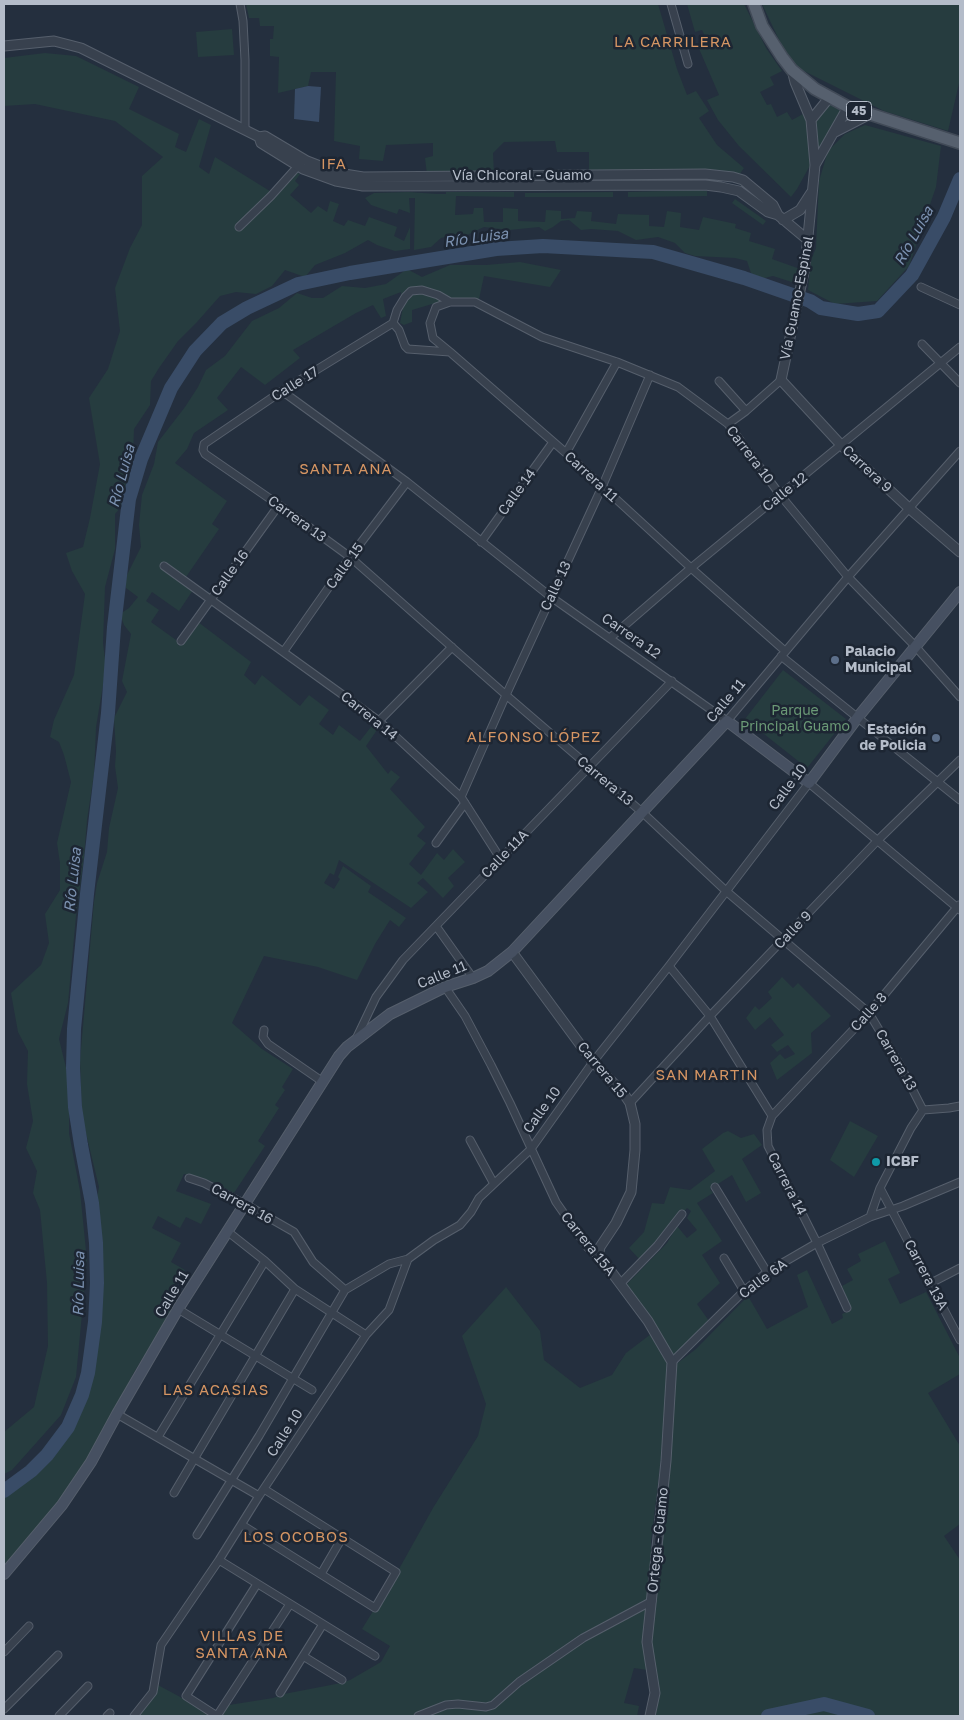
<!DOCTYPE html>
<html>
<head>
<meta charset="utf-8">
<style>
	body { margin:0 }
	#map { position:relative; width:964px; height:1720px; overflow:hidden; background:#242f3e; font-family:"Golos Text",sans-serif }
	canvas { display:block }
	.frame { position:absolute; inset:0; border:5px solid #b4bcc9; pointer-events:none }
</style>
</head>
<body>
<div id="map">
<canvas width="964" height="1720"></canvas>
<div class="frame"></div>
</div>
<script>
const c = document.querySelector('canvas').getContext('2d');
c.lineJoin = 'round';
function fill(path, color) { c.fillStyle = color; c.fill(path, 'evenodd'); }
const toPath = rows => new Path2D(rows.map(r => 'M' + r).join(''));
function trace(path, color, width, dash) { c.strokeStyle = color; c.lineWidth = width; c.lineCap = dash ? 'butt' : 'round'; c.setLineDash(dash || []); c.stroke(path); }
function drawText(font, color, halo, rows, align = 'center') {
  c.font = font + ' "Golos Text",sans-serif'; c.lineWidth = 5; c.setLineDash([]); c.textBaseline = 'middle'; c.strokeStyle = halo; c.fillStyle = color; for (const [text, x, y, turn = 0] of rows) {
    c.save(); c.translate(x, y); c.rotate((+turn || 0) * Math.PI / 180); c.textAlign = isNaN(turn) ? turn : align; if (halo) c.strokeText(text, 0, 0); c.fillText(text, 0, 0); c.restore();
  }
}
fill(toPath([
	[246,4,658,4,677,69,687,95,696,91,709,111,699,118,717,145,744,168,739,175,706,170,589,173,589,152,557,152,555,141,504,142,493,153,494,174,427,175,425,158,433,156,433,143,386,145,383,161,359,159,360,146,334,141,336,72,311,72,308,86,278,93,279,57,270,56,270,39,273,39,274,26,260,26,259,18,249,18],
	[687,4,744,4,766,48,782,71,770,77,774,85,760,92,767,105,771,104,777,117,787,112,792,120,803,114,810,129,813,160,797,189,791,197,739,146,718,120,707,100,719,95,697,44,707,40,702,30,695,32],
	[762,4,960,4,960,79,948,131,884,111,798,68,782,46],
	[232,29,234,55,198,57,196,32],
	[45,53,76,56,139,87,129,109,179,134,175,147,186,152,199,119,211,125,199,167,209,174,215,157,273,193,291,170,300,174,295,181,299,185,290,195,311,213,318,206,327,212,330,201,339,204,333,221,344,226,348,220,365,226,369,217,397,227,394,236,404,241,410,227,410,249,395,251,377,245,368,240,345,253,315,265,305,277,285,270,272,286,256,294,236,292,220,296,197,322,178,341,159,368,151,381,150,405,134,429,133,456,128,469,123,505,115,514,115,549,105,587,103,643,106,667,96,727,94,774,87,820,84,857,76,916,68,1003,59,1039,69,1080,69,1133,80,1191,87,1261,76,1377,61,1415,12,1470,4,1474,4,1432,34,1407,48,1346,47,1283,40,1210,33,1193,37,1171,26,1148,33,1121,27,1084,28,1051,18,1032,11,993,41,965,49,943,45,914,60,890,60,863,57,843,71,782,64,755,59,742,50,737,54,720,74,675,85,594,72,571,66,553,83,547,90,518,100,464,89,398,108,369,120,331,115,288,130,248,142,225,142,176,163,157,115,121,35,104,4,106,4,58],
	[829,104,842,112,818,152,814,122],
	[865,125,941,146,936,187,909,266,877,301,835,304,808,290,811,260,816,248,819,181,828,151,845,134],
	[700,190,707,191,707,196,628,197,628,192],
	[409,192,437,194,446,194,446,192,514,192,514,197,456,196,455,215,473,214,474,208,483,208,484,222,503,222,503,208,518,209,518,221,545,222,546,210,561,211,561,219,575,218,577,211,592,212,591,221,616,224,618,214,649,215,649,226,664,227,667,211,681,213,680,227,699,230,703,217,736,224,735,228,751,233,749,241,775,249,772,259,803,270,798,284,773,276,760,279,751,273,747,261,735,258,695,256,685,253,675,243,658,237,636,240,618,231,591,229,581,230,569,220,561,221,553,227,545,231,539,227,509,230,484,227,467,235,452,235,441,238,431,247,414,250,415,198,409,198,410,213,399,209,397,214,371,205,365,198,374,193],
	[613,192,613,197,525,197,525,193],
	[735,199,766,221,763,225,732,203],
	[520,262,561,270,550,287,484,276,478,304,432,304,412,310,412,322,404,325,400,323,403,307,401,292,383,299,386,316,381,318,373,305,356,313,293,350,300,358,265,385,241,367,217,398,228,410,194,433,187,449,175,463,227,501,212,524,219,529,186,577,193,590,179,611,152,592,146,601,159,610,151,622,176,640,179,646,198,622,251,662,244,675,255,685,262,675,300,706,309,695,329,710,319,724,333,735,339,725,360,741,374,723,379,727,366,746,388,774,391,770,400,777,390,789,425,827,417,836,426,843,409,864,421,875,437,853,444,860,453,849,465,862,448,878,454,886,443,898,423,878,417,883,428,892,411,908,339,860,334,875,330,873,324,883,334,889,340,879,338,877,343,866,371,886,368,892,406,918,399,927,390,920,375,944,357,980,318,967,264,956,232,1023,262,1049,293,1069,282,1087,285,1090,275,1105,279,1108,258,1141,265,1146,234,1193,211,1181,184,1174,176,1191,211,1204,201,1224,186,1217,180,1228,158,1216,152,1228,181,1243,171,1262,185,1270,167,1300,175,1305,133,1374,96,1447,57,1507,4,1566,4,1496,26,1482,65,1438,86,1398,95,1359,101,1314,101,1285,96,1203,99,1187,82,1117,80,1060,94,902,97,883,107,852,109,828,118,788,115,766,116,752,114,718,127,692,122,681,131,634,124,625,120,614,129,608,138,597,126,588,125,579,141,547,139,525,142,495,154,464,158,442,185,407,198,387,206,370,225,356,252,321,279,308,297,293,312,298,323,298,342,286,365,288,386,284,407,269,422,277,450,265,486,265],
	[783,670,846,719,807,768,745,719],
	[782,977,793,988,798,983,831,1016,811,1033,812,1053,777,1080,770,1063,780,1054,785,1059,795,1054,788,1045,777,1052,771,1045,784,1035,770,1017,755,1030,746,1018,755,1006,759,1010,772,998,768,992],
	[850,1121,878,1136,854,1177,830,1160],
	[728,1131,741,1138,754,1134,762,1145,742,1159,761,1193,746,1202,732,1175,710,1189,713,1193,697,1203,722,1241,702,1255,720,1283,697,1304,709,1321,672,1358,627,1284,667,1243,677,1226,687,1238,697,1230,687,1218,691,1211,687,1208,641,1261,629,1248,644,1232,652,1203,664,1204,670,1187,690,1190,715,1171,702,1149,723,1133],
	[885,1241,900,1273,888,1279,900,1304,926,1292,960,1358,960,1374,928,1393,960,1446,960,1524,944,1536,960,1560,960,1716,654,1716,650,1643,675,1365,696,1349,748,1296,767,1329,808,1307,797,1275,807,1270,832,1324,843,1318,842,1314,851,1310,842,1286,853,1280,847,1269,861,1261,858,1254],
	[506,1287,540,1331,544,1360,580,1388,612,1375,626,1353,651,1334,668,1364,663,1442,651,1541,652,1576,644,1641,647,1670,634,1668,624,1703,639,1706,637,1716,220,1716,229,1705,273,1698,284,1694,341,1683,350,1680,381,1662,390,1646,362,1629,399,1569,433,1508,478,1436,486,1404,462,1336],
	[158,1685,182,1698,211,1716,138,1716,155,1694]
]), '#263c3f');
fill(toPath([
	[308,86,321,87,319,122,294,119,295,89]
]), '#394c67');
trace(toPath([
	[4,1491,31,1471,47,1455,68,1427,82,1395,88,1373,95,1322,97,1283,96,1243,92,1203,81,1145,75,1107,73,1068,74,1029,87,894,108,713,114,627,129,499,141,459,171,388,195,351,222,323,247,308,298,284,350,273,496,249,543,246,653,252,744,278,810,301,821,308,858,314,878,311,912,275,944,217,960,179],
	[768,1716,824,1704,868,1716]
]), '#394c67', 14);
const minor = toPath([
	[240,4,243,21,245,60,245,130],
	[671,4,688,64],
	[239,227,271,196,298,166],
	[921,287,960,305],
	[393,323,282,391,204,444,203,450,205,454,279,505,350,557,506,695,643,813,726,891,869,1013,900,1065,923,1110],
	[393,323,399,330,405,346,408,349,450,352,566,453,691,568,785,651],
	[393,323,397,310,405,297,411,291,422,290,438,295,450,302],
	[922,344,960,383],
	[450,352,433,338,430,323,436,307,450,302,475,302,542,337,617,362,678,387,728,424,781,496,848,577,915,646,960,697],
	[719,381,746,411],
	[282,391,407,482,551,597,727,721,848,577,960,451],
	[728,424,746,411,781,380],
	[566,453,617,362],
	[481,542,553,442],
	[164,566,379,721,461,797,500,858],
	[610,638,691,568,960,347],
	[181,641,279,505],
	[284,651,350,557,407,482],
	[781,656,960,800],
	[379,721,452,647],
	[461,797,506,695,602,487,650,375],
	[436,843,465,803],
	[436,926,473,978],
	[669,966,710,1016,772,1116,767,1130,768,1146,817,1243,847,1308],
	[445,987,465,1016,491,1065,510,1103,556,1202,588,1248,601,1258],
	[264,1030,263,1037,268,1044,323,1082],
	[356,1039,376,997,403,960,672,681],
	[630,1103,710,1016,877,841,960,760],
	[772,1116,869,1013,959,905],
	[470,1140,494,1184],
	[189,1178,204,1183,245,1204,294,1232,313,1262,345,1290],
	[715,1187,767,1272],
	[880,1188,960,1340],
	[870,1217,880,1188,911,1128,923,1110,949,1108,960,1106],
	[227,1231,265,1261,295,1289,366,1335],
	[724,1258,744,1291],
	[931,1283,960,1268],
	[620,1284,657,1246,682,1214],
	[178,1309,312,1390],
	[672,1362,744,1291,767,1272,817,1243,870,1217,903,1206,960,1182],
	[117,1414,259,1496],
	[158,1437,265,1261],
	[174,1493,295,1289],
	[242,1525,375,1608,396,1572,264,1489],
	[197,1535,259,1436,345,1290,389,1264,408,1259],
	[219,1560,375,1656],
	[321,1574,342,1538],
	[257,1584,186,1696,217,1716,290,1604],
	[4,1652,29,1626],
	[303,1656,342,1680],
	[280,1693,323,1624],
	[4,1709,58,1655],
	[59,1716,88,1686],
	[107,1716,110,1713],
	[134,1716,153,1692,161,1645,219,1560,259,1496,366,1335,389,1310,408,1259,434,1240,460,1225,471,1212,479,1198,531,1149,593,1062,669,966,809,783,960,910],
	[418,1716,446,1705,458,1704,486,1707,493,1705,519,1682,583,1638,652,1601]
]);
const tertiary = toPath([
	[4,46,54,41,81,48,259,137,265,136,307,161,338,173,363,177,705,174,733,177,743,180,773,205,778,215,809,241],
	[792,70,795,82,811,120,815,165,805,267,781,380,842,446,910,509,960,552],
	[811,120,829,98],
	[835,132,870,114],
	[259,137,261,143,303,169,336,181,363,186,705,185,721,187,739,191,768,212,778,215],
	[815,165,848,107],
	[783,220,800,210,811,193],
	[512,952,593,1062,624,1094,630,1103,635,1124,635,1150,631,1192,616,1223,600,1247,599,1252,601,1258,648,1321,672,1362,666,1461,647,1642,655,1693,650,1716]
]);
const secondary = toPath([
	[4,1574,62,1505,91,1462,117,1414,178,1309,339,1056,347,1047,390,1014,445,987,473,978,488,971,512,952,727,721,809,783,858,717,960,592]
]);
const primary = toPath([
	[754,4,762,26,782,57,792,70,815,89,848,107,960,143]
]);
trace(minor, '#565f6c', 9);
trace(tertiary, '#565f6c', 11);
trace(secondary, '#565f6c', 12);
trace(primary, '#414a57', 14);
trace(minor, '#38414e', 7);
trace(tertiary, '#38414e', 9);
trace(secondary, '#465061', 10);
trace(primary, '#56606e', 11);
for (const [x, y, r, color] of [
	[835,660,5,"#5c6f8a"],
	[936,738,5,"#5c6f8a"],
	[876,1162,5,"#0f9aa8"]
]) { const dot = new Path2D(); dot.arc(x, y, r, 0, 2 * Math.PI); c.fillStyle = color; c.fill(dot); trace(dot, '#1d2633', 2); }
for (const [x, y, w] of [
	[859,111,25]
]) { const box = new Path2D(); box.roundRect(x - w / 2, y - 9.5, w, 19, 4); c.fillStyle = '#1d2633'; c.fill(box); trace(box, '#b4bcc9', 1); }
drawText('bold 12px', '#b4bcc9', null, [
	["45",859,111]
]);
drawText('14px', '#b4bcc9', '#1d2633', [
	["Vía Chicoral - Guamo",522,176],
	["Vía Guamo-Espinal",797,298,-79],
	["Calle 17",295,384,-32],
	["Carrera 10",750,455,53],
	["Carrera 9",867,469,43],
	["Carrera 11",591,477,43],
	["Calle 14",517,492,-54],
	["Calle 12",785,492,-39],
	["Carrera 13",297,519,36],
	["Calle 15",345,566,-54],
	["Calle 16",230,573,-54],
	["Calle 13",556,586,-65],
	["Carrera 12",631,636,35],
	["Calle 11",726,701,-50],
	["Carrera 14",369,716,39],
	["Carrera 13",605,781,40],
	["Calle 10",788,787,-53],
	["Calle 11A",505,854,-46],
	["Calle 9",793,930,-46],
	["Calle 11",442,975,-22],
	["Calle 8",869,1012,-48],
	["Carrera 13",896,1060,60],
	["Carrera 15",602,1070,50],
	["Calle 10",542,1110,-54],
	["Carrera 14",787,1184,63],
	["Carrera 16",242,1204,29],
	["Carrera 15A",588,1244,51],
	["Carrera 13A",926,1275,62],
	["Calle 6A",763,1279,-37],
	["Calle 11",172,1294,-59],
	["Calle 10",285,1433,-57],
	["Ortega - Guamo",658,1540,-84]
]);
drawText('bold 14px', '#b4bcc9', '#1d2633', [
	["Palacio",845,652],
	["Municipal",845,668],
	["Estación",926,730,"right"],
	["de Policia",926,746,"right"],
	["ICBF",886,1162]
], 'left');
drawText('14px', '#6b9a76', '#1d2633', [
	["Parque",795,711],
	["Principal Guamo",795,727]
]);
c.letterSpacing = '1px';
drawText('15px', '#d59563', '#1d2633', [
	["LA CARRILERA",673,42],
	["IFA",334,164],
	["SANTA ANA",346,469],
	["ALFONSO LÓPEZ",534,737],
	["SAN MARTIN",707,1075],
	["LAS ACASIAS",216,1390],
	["LOS OCOBOS",296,1537],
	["VILLAS DE",242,1636],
	["SANTA ANA",242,1653]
]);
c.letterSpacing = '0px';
drawText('italic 15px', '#7c92b1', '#1d2633', [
	["Río Luisa",914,236,-61],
	["Río Luisa",476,238,-8],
	["Río Luisa",122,476,-75],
	["Río Luisa",73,880,-84],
	["Río Luisa",79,1284,-89]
]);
</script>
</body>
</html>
